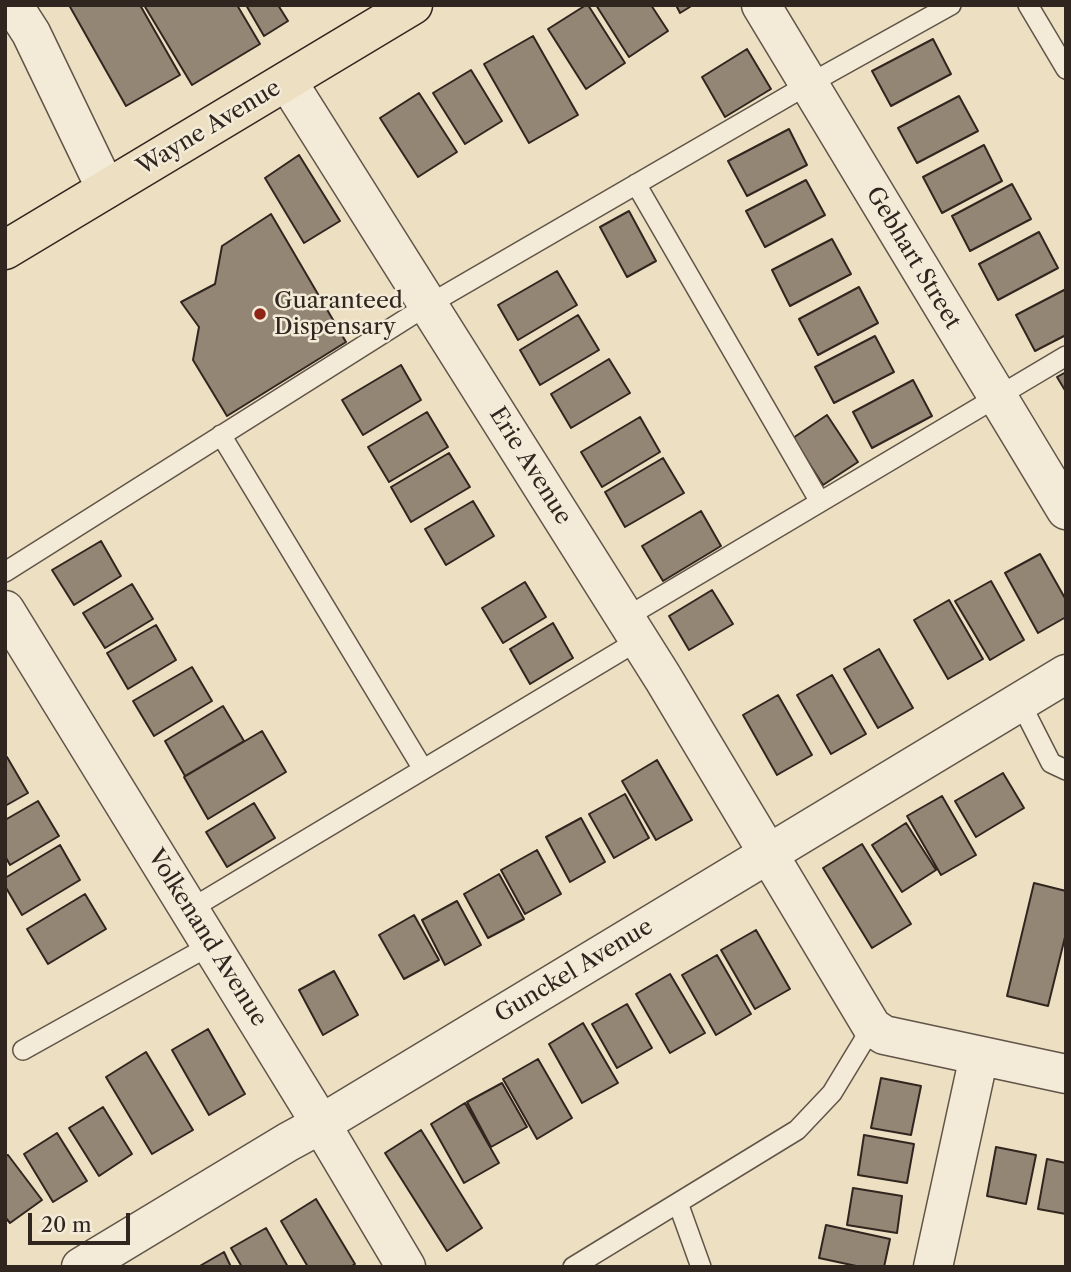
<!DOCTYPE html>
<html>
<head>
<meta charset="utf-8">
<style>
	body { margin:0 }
	#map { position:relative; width:1071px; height:1272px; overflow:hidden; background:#ede0c2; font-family:"Libre Caslon Text",serif }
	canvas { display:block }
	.frame { position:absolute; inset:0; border:7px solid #31251f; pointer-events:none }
	.scale { position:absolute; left:28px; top:1213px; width:102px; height:32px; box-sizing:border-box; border:4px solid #31251f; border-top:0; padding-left:9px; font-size:21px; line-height:24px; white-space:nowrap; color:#31251f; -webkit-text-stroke:5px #f3ebd7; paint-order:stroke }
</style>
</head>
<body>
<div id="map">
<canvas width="1071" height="1272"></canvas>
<div class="frame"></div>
<div class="scale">20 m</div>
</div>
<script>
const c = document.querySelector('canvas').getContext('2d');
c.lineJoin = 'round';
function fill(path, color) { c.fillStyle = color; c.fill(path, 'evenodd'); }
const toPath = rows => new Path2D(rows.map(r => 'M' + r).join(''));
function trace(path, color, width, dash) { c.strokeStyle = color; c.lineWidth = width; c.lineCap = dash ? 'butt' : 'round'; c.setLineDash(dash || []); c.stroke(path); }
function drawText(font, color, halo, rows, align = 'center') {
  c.font = font + ' "Libre Caslon Text",serif'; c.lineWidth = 5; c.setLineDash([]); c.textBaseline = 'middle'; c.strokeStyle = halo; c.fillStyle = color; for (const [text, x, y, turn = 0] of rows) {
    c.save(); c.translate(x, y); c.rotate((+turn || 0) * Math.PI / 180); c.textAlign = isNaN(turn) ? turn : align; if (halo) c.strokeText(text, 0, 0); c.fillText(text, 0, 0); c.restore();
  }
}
const building = toPath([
	[69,5,140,5,180,75,126,106,69,5],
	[144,5,237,5,260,44,192,85,144,5],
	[246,5,278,5,288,21,264,36,246,5],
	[586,5,588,5,625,63,586,89,548,29,586,5],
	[596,5,651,5,668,31,629,57,596,5],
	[676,5,693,5,680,13,676,5],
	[533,36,578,115,529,143,484,64,533,36],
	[933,39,951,74,891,106,872,71,933,39],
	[747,49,771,89,725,117,702,77,747,49],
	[471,70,502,121,465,144,433,93,471,70],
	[419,93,457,152,418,177,380,118,419,93],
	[959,96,978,131,917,163,898,128,959,96],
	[789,129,807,165,747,196,728,161,789,129],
	[984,145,1002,181,942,213,923,177,984,145],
	[299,155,340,221,304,243,265,178,299,155],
	[806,180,825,215,765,247,746,211,806,180],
	[1012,184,1031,219,970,251,952,216,1012,184],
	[629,211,656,261,627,277,600,227,629,211],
	[271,214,346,342,227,416,193,360,199,327,181,302,215,284,222,246,271,214],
	[1039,232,1058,268,998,300,979,264,1039,232],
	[832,239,851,274,790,306,772,270,832,239],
	[557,271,577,305,518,340,498,305,557,271],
	[859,287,878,323,818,355,799,319,859,287],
	[1066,289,1066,335,1035,351,1016,315,1066,289],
	[578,315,599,350,540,385,520,350,578,315],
	[875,336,894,372,834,403,815,367,875,336],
	[609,359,630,393,571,428,551,394,609,359],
	[401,365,421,400,363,435,342,400,401,365],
	[1066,372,1066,392,1057,377,1066,372],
	[913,380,932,416,872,448,853,412,913,380],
	[427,412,448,447,389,482,368,447,427,412],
	[827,415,858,462,823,485,793,438,827,415],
	[640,417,660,452,602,487,581,452,640,417],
	[449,453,470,487,411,522,391,487,449,453],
	[663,458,684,493,625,527,605,492,663,458],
	[473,501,494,536,446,565,425,529,473,501],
	[701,511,721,546,663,581,642,546,701,511],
	[101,541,121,576,74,605,52,570,101,541],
	[1040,554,1066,600,1066,617,1038,633,1005,573,1040,554],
	[991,581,1024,640,990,660,955,601,991,581],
	[525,582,546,617,503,643,482,608,525,582],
	[132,584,153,619,105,648,83,613,132,584],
	[712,590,733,624,689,650,669,616,712,590],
	[949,600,983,659,948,679,914,620,949,600],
	[553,623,573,658,530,684,510,649,553,623],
	[156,625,176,660,128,689,107,653,156,625],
	[879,649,913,708,878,728,844,669,879,649],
	[192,667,212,701,154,736,133,701,192,667],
	[832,675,866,734,831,754,797,695,832,675],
	[778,695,812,755,777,775,743,715,778,695],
	[223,706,244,741,185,776,165,741,223,706],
	[262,731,286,772,208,819,184,777,262,731],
	[7,757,28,793,5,806,5,758,7,757],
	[657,760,692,820,656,840,622,781,657,760],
	[1003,773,1024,808,976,837,955,801,1003,773],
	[625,794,649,838,614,858,589,814,625,794],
	[942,796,976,855,941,875,907,816,942,796],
	[38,801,59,836,10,865,5,856,5,820,38,801],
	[254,803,275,838,227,867,206,832,254,803],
	[581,818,605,862,570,882,546,837,581,818],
	[906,823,936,870,902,892,872,845,906,823],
	[862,844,911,924,872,948,823,868,862,844],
	[60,845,80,880,22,915,5,886,5,878,60,845],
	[537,850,561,894,525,914,501,870,537,850],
	[499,874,524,919,488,938,464,894,499,874],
	[1034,883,1066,891,1066,933,1048,1006,1007,996,1034,883],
	[85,894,106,929,48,964,27,929,85,894],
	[457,901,481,945,445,965,422,920,457,901],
	[414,915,439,960,404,979,379,935,414,915],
	[756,930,790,989,755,1009,721,950,756,930],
	[717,955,751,1014,716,1035,682,975,717,955],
	[334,971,358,1015,323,1035,299,990,334,971],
	[670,974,705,1033,670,1053,636,994,670,974],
	[627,1004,652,1048,617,1068,592,1024,627,1004],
	[583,1023,618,1083,582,1103,549,1044,583,1023],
	[208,1029,245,1094,209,1115,172,1050,208,1029],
	[146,1052,193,1130,152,1154,106,1077,146,1052],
	[538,1059,572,1118,537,1139,503,1079,538,1059],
	[881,1078,921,1086,911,1135,871,1128,881,1078],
	[502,1083,527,1127,491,1147,467,1102,502,1083],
	[465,1103,499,1163,464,1183,431,1124,465,1103],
	[103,1107,132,1154,99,1176,69,1128,103,1107],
	[421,1130,482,1228,447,1251,385,1153,421,1130],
	[57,1133,87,1181,53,1202,24,1154,57,1133],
	[864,1135,914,1144,907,1183,858,1175,864,1135],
	[996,1147,1036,1155,1026,1204,987,1196,996,1147],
	[8,1155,42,1200,10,1223,5,1217,5,1156,8,1155],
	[1047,1159,1066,1163,1066,1214,1038,1209,1047,1159],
	[853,1188,902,1196,897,1233,847,1225,853,1188],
	[316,1199,355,1264,350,1267,308,1267,281,1221,316,1199],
	[826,1225,890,1239,884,1267,861,1267,819,1258,826,1225],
	[266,1228,288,1267,242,1267,231,1248,266,1228],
	[224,1252,231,1267,198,1267,224,1252]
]);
fill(building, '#938674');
trace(building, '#31251f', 2);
const lane = toPath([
	[1028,5,1066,69],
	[636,184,820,502],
	[221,435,423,769],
	[5,572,428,305,809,84,951,5],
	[625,618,1066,356],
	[1020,702,1051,763,1066,770],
	[189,910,639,640],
	[23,1050,211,945],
	[678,1203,701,1267],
	[573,1267,797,1130,832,1093,872,1027]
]);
const street = toPath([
	[13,5,31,33,106,189],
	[761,5,1066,510],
	[287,81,663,678,872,1027,884,1035,1066,1074],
	[5,610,321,1124,406,1267],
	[81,1267,288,1142,321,1124,1066,674],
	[933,1267,979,1056]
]);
const primary = toPath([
	[5,250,413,5]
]);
trace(lane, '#605448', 22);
trace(street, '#605448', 41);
trace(primary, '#31251f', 41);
trace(lane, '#f3ebd7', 19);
trace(street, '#f3ebd7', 38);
trace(primary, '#ede0c2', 38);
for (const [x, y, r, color] of [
	[260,314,7,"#8f2418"]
]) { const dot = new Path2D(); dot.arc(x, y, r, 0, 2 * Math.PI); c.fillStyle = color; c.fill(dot); trace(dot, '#f3ebd7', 2.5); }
drawText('23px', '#31251f', '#f3ebd7', [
	["Wayne Avenue",209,128,-31],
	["Gebhart Street",913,258,59],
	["Erie Avenue",530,466,58],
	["Volkenand Avenue",207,938,58],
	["Gunckel Avenue",574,971,-31]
]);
drawText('23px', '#31251f', '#f3ebd7', [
	["Guaranteed",274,301],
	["Dispensary",274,327]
], 'left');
</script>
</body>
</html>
